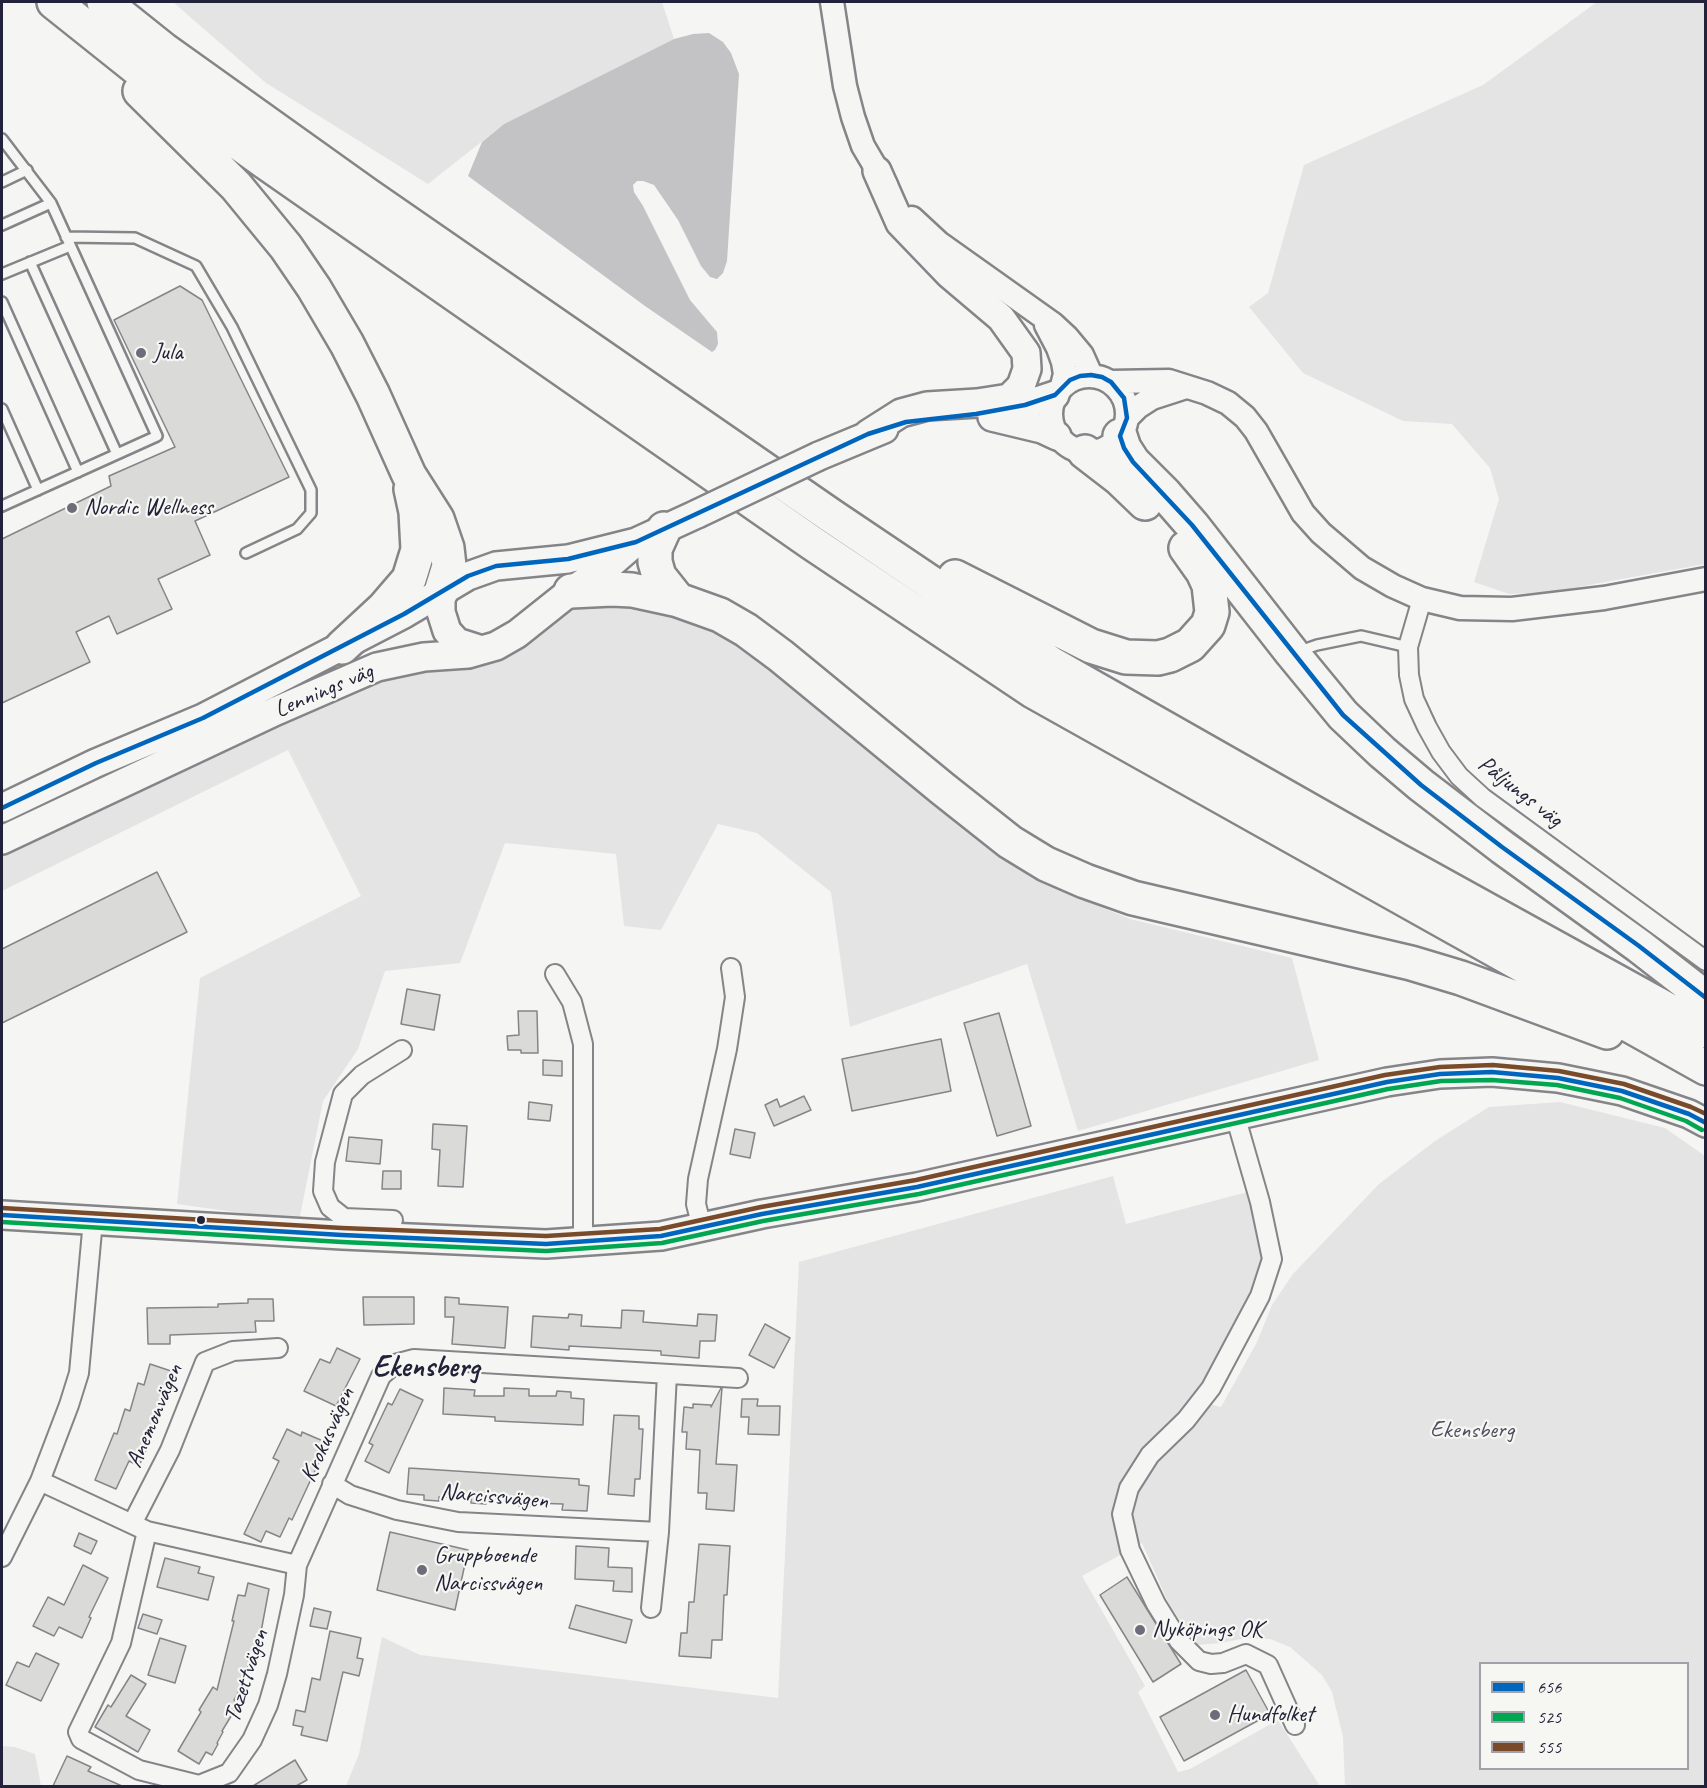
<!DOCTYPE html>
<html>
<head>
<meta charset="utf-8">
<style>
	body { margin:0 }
	#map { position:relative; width:1707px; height:1788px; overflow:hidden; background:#f5f5f3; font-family:Caveat,sans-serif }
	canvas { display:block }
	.frame { position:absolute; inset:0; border:3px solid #22223b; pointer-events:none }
	.legend { position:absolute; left:1479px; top:1662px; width:210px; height:108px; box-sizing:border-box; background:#f6f6f2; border:2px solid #a1a1a9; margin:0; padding:8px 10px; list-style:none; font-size:18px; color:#22223b }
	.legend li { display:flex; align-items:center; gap:12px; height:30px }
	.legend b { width:30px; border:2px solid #a1a1a9 }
</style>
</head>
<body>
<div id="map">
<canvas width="1707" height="1788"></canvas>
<div class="frame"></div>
<ul class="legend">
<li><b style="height:8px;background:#0065bd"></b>656</li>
<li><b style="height:8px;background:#00a651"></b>525</li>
<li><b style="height:8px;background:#7a4b2a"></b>555</li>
</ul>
</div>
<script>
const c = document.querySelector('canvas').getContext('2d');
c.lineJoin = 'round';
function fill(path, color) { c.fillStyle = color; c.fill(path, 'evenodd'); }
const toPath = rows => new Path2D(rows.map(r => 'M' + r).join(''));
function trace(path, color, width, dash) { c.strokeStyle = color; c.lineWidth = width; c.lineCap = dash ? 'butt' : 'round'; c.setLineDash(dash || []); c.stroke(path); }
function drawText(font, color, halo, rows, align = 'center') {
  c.font = font + ' Caveat,sans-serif'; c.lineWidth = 4.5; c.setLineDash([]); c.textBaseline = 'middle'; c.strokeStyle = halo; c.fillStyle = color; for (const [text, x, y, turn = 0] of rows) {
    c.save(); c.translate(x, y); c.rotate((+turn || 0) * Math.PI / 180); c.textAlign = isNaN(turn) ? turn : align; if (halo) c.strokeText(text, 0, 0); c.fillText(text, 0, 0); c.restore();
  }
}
fill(toPath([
	[173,2,662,2,674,39,504,124,428,184,266,83],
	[1597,2,1705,2,1705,564,1550,592,1509,594,1474,582,1499,499,1490,468,1452,424,1403,421,1303,373,1249,307,1268,293,1304,165,1483,85],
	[630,603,693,621,733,640,767,664,1006,858,1055,888,1130,919,1292,958,1319,1060,1078,1131,1027,964,850,1027,831,892,757,833,718,824,661,930,624,926,616,854,505,843,460,963,385,971,358,1049,323,1101,299,1221,177,1204,200,978,361,896,288,750,2,891,2,853,535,610],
	[1560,1102,1665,1128,1705,1156,1705,1786,1345,1786,1343,1737,1332,1692,1322,1675,1290,1647,1270,1639,1246,1638,1221,1643,1197,1645,1169,1604,1142,1543,1082,1576,1145,1686,1138,1692,1178,1772,1190,1769,1278,1720,1320,1786,346,1786,359,1754,382,1637,420,1655,778,1698,799,1262,1113,1176,1126,1224,1255,1190,1272,1259,1201,1402,1221,1407,1257,1342,1272,1305,1293,1274,1379,1184,1435,1141,1489,1107],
	[1480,1664,1688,1664,1688,1768,1480,1768],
	[2,1746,15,1747,35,1754,41,1786,2,1786]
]), '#e4e4e4');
fill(toPath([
	[709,33,723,42,731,53,739,74,727,261,723,273,717,279,710,277,701,266,678,220,654,185,643,181,637,181,633,185,634,192,643,206,690,300,717,332,718,344,715,350,712,352,645,306,468,176,482,142,504,124,674,39,693,34]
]), '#c3c3c6');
const building = toPath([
	[180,286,202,300,289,477,195,521,210,555,158,579,172,609,117,634,109,616,76,632,90,662,2,703,2,539,111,486,109,476,175,447,114,320,180,286],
	[157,872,187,932,2,1023,2,949,157,872],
	[407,989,440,995,434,1030,401,1024,407,989],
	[518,1011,537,1011,538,1053,521,1053,521,1050,508,1050,507,1036,519,1035,518,1011],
	[999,1013,1031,1126,997,1136,964,1023,999,1013],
	[941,1039,951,1091,852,1111,842,1059,941,1039],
	[543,1060,562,1061,562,1076,543,1075,543,1060],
	[804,1096,811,1110,774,1126,765,1105,777,1099,780,1107,804,1096],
	[529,1102,552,1105,550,1121,528,1119,529,1102],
	[433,1124,467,1126,463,1187,438,1186,440,1150,432,1149,433,1124],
	[735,1129,755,1133,750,1158,730,1154,735,1129],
	[349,1137,382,1140,380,1164,346,1161,349,1137],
	[383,1171,401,1171,401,1189,382,1189,383,1171],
	[363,1297,414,1297,414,1324,364,1325,363,1297],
	[445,1297,459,1298,459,1304,508,1307,505,1348,452,1344,454,1317,445,1317,445,1297],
	[248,1299,273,1299,274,1321,255,1321,256,1332,170,1335,170,1344,148,1344,147,1308,218,1307,218,1304,248,1303,248,1299],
	[622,1310,644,1311,643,1322,697,1326,698,1314,717,1315,715,1341,700,1341,699,1358,661,1355,661,1351,569,1346,569,1350,531,1347,533,1316,568,1318,569,1314,582,1315,581,1326,621,1328,622,1310],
	[765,1324,790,1338,774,1368,749,1355,765,1324],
	[337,1348,360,1359,336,1406,304,1391,320,1359,330,1363,337,1348],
	[150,1364,174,1372,159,1417,157,1417,147,1448,139,1466,129,1461,116,1489,95,1480,114,1433,117,1434,125,1409,130,1411,138,1383,144,1385,150,1364],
	[444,1388,475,1390,474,1396,504,1396,504,1388,529,1389,529,1396,556,1396,557,1391,571,1392,571,1398,584,1399,583,1425,495,1421,495,1417,443,1414,444,1388],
	[721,1388,722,1388,716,1464,737,1465,734,1511,706,1509,707,1493,698,1493,700,1450,686,1449,687,1432,682,1432,684,1407,693,1408,693,1404,711,1405,711,1407,721,1388],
	[400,1389,423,1400,389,1473,365,1461,373,1445,369,1443,388,1403,392,1405,400,1389],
	[742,1399,758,1399,757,1406,780,1406,779,1435,748,1434,749,1417,741,1417,742,1399],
	[614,1415,639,1416,639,1429,643,1429,640,1479,635,1479,634,1496,608,1494,614,1415],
	[287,1429,301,1436,302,1432,323,1441,321,1445,326,1447,292,1520,289,1518,280,1537,266,1531,261,1542,244,1534,279,1461,273,1458,287,1429],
	[409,1468,579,1479,579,1485,589,1486,587,1511,562,1510,563,1504,533,1503,533,1506,519,1506,519,1501,486,1498,486,1504,471,1503,471,1498,439,1497,439,1501,424,1500,424,1495,407,1494,409,1468],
	[390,1532,468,1550,455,1610,377,1590,390,1532],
	[79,1533,97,1541,91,1554,74,1546,79,1533],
	[699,1544,730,1546,727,1595,724,1595,722,1640,712,1640,711,1658,679,1656,681,1633,687,1633,689,1602,694,1602,699,1544],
	[576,1546,609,1548,608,1567,632,1568,632,1592,613,1591,614,1581,575,1579,576,1546],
	[165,1558,200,1567,198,1573,214,1577,208,1600,157,1587,165,1558],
	[83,1565,108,1578,89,1617,91,1618,82,1638,59,1627,54,1636,33,1626,48,1597,64,1605,83,1565],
	[1127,1577,1181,1664,1153,1682,1100,1595,1127,1577],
	[248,1583,269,1589,255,1664,249,1662,243,1684,234,1700,239,1703,222,1731,223,1732,217,1743,218,1744,212,1755,206,1752,199,1764,178,1751,201,1712,199,1710,213,1687,217,1690,234,1621,232,1621,238,1595,245,1596,248,1583],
	[576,1605,632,1620,626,1643,569,1628,576,1605],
	[314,1608,331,1612,327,1629,310,1626,314,1608],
	[143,1614,162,1620,157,1634,138,1628,143,1614],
	[330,1631,361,1638,357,1658,363,1659,359,1676,343,1672,327,1741,301,1735,303,1727,293,1725,296,1710,305,1712,312,1678,320,1680,330,1631],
	[160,1638,186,1646,175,1683,148,1675,160,1638],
	[36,1653,59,1664,41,1701,6,1685,17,1662,29,1667,36,1653],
	[1246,1670,1270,1714,1184,1761,1160,1717,1246,1670],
	[131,1675,146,1684,126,1716,150,1730,138,1752,95,1727,108,1705,111,1707,131,1675],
	[67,1756,91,1767,88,1771,122,1786,53,1786,67,1756],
	[295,1760,307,1780,296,1786,253,1786,295,1760]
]);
fill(building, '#dadad9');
trace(building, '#858589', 1.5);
const service = toPath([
	[2,139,51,203,157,436,2,506],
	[2,182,27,170],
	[2,225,51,203],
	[66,237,135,238,196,266,232,327,311,490,311,513,297,529,246,553],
	[30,262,117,454],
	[2,274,70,246],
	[2,302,78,472],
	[2,409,38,490],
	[1297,652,1317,645,1361,636,1408,647]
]);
const minor = toPath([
	[1422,599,1408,647,1409,675,1414,699,1427,727,1441,752,1459,776,1483,798,1706,961],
	[555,974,572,1002,583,1044,583,1241],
	[1235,1115,1260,1202,1272,1259,1260,1296,1211,1388,1186,1420,1150,1455,1129,1488,1122,1514,1130,1550,1156,1604,1179,1641,1199,1661,1211,1664,1223,1663,1246,1654,1268,1665,1295,1725],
	[344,1218,393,1220],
	[702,1228,696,1204,698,1179,727,1049,735,997,731,968],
	[342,1235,344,1218,330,1207,323,1191,325,1162,343,1094,362,1075,402,1050],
	[40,1481,147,1531,297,1565],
	[332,1484,350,1495,397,1510,458,1522,659,1532],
	[132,1524,170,1450,205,1362,233,1351,278,1348],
	[147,1531,121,1643,78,1732,81,1739,139,1770,199,1785,229,1773,252,1740,268,1705,277,1674,294,1595,297,1565,381,1376,395,1364,414,1359,738,1378],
	[2,1557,40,1481,69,1405,79,1373,93,1220],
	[651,1608,659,1532,667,1374]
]);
const tertiary = toPath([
	[832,2,845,86,853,117,863,146,886,185],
	[912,218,939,243,1053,324,1067,337,1082,355,1091,375],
	[1046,325,1058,348,1063,362,1065,374,1062,386],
	'1051 414a38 38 0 1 1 76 0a38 38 0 1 1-76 0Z',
	[1111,382,1169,381,1207,393,1228,403,1245,417,1256,431,1303,513,1321,533,1362,568,1393,586,1422,599,1460,608,1512,609,1604,598,1706,579],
	[1127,418,1138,407,1152,398,1186,387]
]);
const secondary = toPath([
	[993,411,1025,405,1055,395],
	[992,417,1042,429,1057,436],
	[868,434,901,413,927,406,977,403,1009,398,1021,386,1027,369,1026,353,1001,318,949,274,900,223,877,171],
	[819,456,884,429],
	[441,592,441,612,447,631,457,642,482,650],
	[2,808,96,763,203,718,404,614,468,576,496,566,568,559,636,542,697,514],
	[2,840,276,711,377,667,424,657,468,654,496,646,517,634,571,591,607,567,630,547],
	[2,1215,342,1235,546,1244,661,1236,762,1214,917,1187,1387,1082,1440,1074,1492,1072,1558,1078,1622,1091,1689,1114,1706,1123]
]);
const motorway = toPath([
	[54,2,153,81,264,161,812,543,1033,691,1706,1068],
	[104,2,164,50,367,195,830,515,1050,663,1395,859,1706,1031],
	[140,91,236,186,286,247,314,288,347,344,373,395,409,475,437,519,447,548,449,566,441,592],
	[1120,436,1124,448,1133,462,1165,494,1192,525,1292,653,1343,715,1382,752,1421,785,1502,847,1639,946,1706,998],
	[1085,452,1120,479,1145,503],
	[664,529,655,549,655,562,659,576,678,600],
	[955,577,1091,646,1126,657,1158,658,1170,655,1190,645,1208,625,1212,612,1209,585,1203,572,1186,548],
	[571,591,612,589,632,590,678,600,720,615,746,630,781,656,943,789,1010,842,1046,864,1085,881,1133,898,1411,963,1461,978,1607,1032],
	[342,647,384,608,409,579,418,550,416,512,411,489]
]);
trace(service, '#858589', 14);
trace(minor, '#858589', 22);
trace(tertiary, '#858589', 27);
trace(secondary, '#858589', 32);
trace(motorway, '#858589', 38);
trace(service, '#f5f5f3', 9);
trace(minor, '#f5f5f3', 18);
trace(tertiary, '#f5f5f3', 22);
trace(secondary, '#f5f5f3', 27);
trace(motorway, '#f5f5f3', 33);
const secondaryBridge = toPath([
	[697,514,819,456]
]);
trace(secondaryBridge, '#858589', 32, []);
trace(secondaryBridge, '#f5f5f3', 27);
trace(toPath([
	[2,808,96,763,203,718,404,614,468,576,496,566,568,559,636,542,868,434,906,422,976,414,1025,405,1055,395,1070,380,1080,376,1091,375,1102,377,1111,382,1124,398,1127,418,1120,436,1124,448,1133,462,1192,525,1343,715,1421,785,1502,847,1639,946,1706,998],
	[2,1215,342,1235,546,1244,661,1236,762,1214,917,1187,1387,1082,1440,1074,1492,1072,1558,1078,1622,1091,1689,1114,1706,1123]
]), '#0065bd', 4.5);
trace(toPath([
	[2,1222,342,1242,546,1251,662,1243,763,1221,919,1194,1388,1089,1441,1081,1492,1080,1557,1085,1620,1098,1686,1121,1702,1130]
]), '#00a651', 4.5);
trace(toPath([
	[2,1208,342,1228,546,1236,660,1229,761,1207,916,1180,1385,1075,1440,1067,1493,1065,1559,1071,1624,1084,1691,1107,1706,1114]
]), '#7a4b2a', 4.5);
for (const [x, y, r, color] of [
	[141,353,6,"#6c6c7b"],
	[72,508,6,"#6c6c7b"],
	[201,1220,5,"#22223b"],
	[422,1570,6,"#6c6c7b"],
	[1140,1630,6,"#6c6c7b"],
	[1215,1715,6,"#6c6c7b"]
]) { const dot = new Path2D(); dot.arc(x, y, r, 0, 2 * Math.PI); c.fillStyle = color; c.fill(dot); trace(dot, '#f6f6f2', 2); }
drawText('24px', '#22223b', '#f6f6f2', [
	["Jula",153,353],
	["Nordic Wellness",84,508],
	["Gruppboende",434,1556],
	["Narcissvägen",434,1584],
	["Nyköpings OK",1152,1630],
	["Hundfolket",1227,1715]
], 'left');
drawText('24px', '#22223b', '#f6f6f2', [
	["Lennings väg",324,691,-23],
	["Påljungs väg",1520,792,38],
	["Anemonvägen",155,1416,-67],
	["Krokusvägen",328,1435,-66],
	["Narcissvägen",494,1497,5],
	["Tazettvägen",247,1676,-72]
]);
drawText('24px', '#4f4f62', '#f6f6f2', [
	["Ekensberg",1472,1431]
]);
drawText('bold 30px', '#22223b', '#f6f6f2', [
	["Ekensberg",426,1368]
]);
</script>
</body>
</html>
